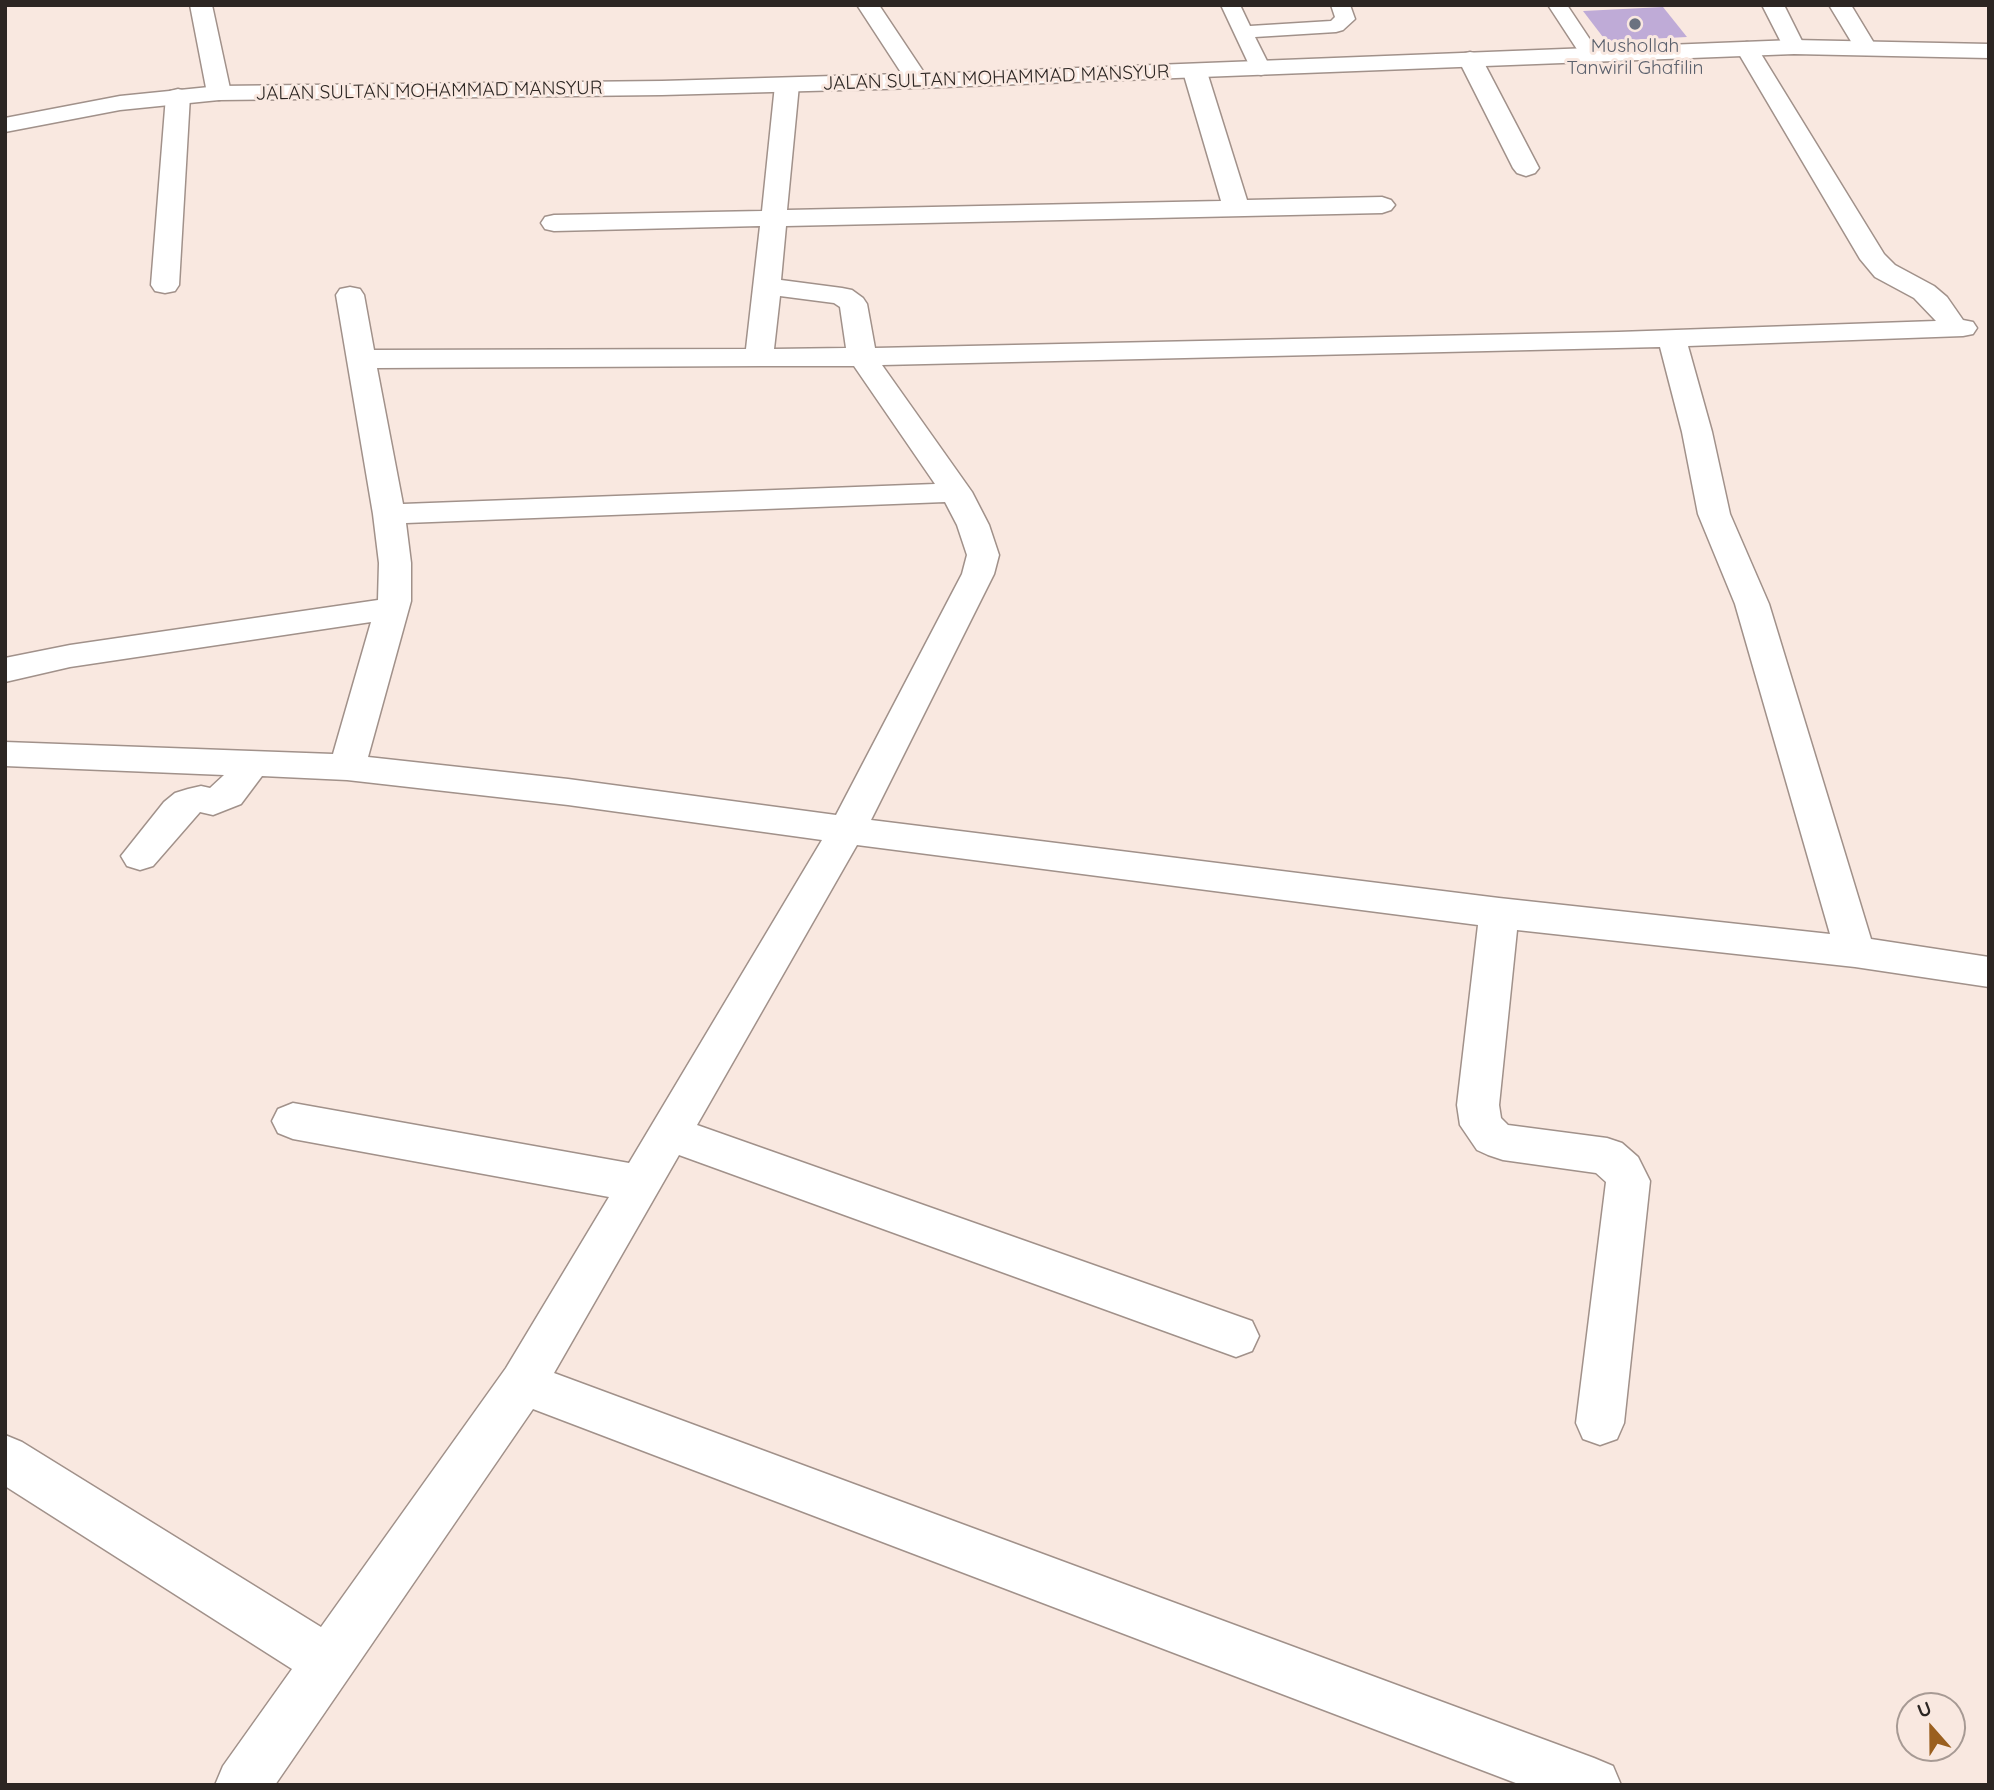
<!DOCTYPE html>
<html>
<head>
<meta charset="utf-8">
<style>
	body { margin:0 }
	#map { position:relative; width:1994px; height:1790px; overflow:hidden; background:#f9e8e0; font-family:Quicksand,sans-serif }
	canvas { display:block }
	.frame { position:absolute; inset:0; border:7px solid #2c2623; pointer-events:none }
	.north { position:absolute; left:1896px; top:1692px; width:70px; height:70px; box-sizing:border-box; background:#f9e8e0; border:2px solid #a79a94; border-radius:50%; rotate:339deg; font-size:19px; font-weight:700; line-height:28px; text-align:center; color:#2c2623 }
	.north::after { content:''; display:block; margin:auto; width:24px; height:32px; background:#9a5f1f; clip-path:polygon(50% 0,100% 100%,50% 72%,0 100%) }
</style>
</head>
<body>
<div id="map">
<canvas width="1994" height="1790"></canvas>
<div class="frame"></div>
<div class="north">U</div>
</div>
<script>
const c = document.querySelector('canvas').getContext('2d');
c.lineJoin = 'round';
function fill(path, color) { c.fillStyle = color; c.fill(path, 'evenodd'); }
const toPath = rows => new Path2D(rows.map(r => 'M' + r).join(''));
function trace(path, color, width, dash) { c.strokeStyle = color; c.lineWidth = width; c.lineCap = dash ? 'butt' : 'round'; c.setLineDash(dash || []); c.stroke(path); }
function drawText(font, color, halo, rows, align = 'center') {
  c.font = font + ' Quicksand,sans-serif'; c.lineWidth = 6; c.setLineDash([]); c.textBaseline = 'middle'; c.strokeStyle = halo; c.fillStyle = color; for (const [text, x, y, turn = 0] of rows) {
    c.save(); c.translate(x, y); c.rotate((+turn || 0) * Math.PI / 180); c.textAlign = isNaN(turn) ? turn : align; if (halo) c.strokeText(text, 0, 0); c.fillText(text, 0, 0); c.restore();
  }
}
fill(toPath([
	[1663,7,1687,37,1606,41,1583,11]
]), '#bfabd7');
const service = toPath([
	[1221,5,1240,5,1250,26,1331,21,1335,17,1331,5,1350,5,1355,19,1343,30,1336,32,1255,37,1271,69,1268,73,1261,75,1254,73,1251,69,1221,5],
	[1548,5,1567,5,1601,56,1598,60,1584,60,1548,5]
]);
const minor = toPath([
	[190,5,212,5,231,93,227,98,219,100,211,98,207,93,190,5],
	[1762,5,1784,5,1805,47,1802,52,1786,52,1762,5],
	[1829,5,1851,5,1877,48,1874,53,1858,53,1829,5],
	[1747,42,1755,44,1758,49,1884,254,1895,265,1934,286,1947,297,1963,320,1973,322,1977,328,1973,334,1963,336,1688,346,1712,432,1730,514,1769,604,1871,939,1989,957,1989,987,1855,967,1517,930,1499,1105,1501,1118,1508,1125,1607,1138,1622,1143,1638,1157,1650,1181,1624,1423,1617,1439,1600,1445,1583,1439,1576,1423,1606,1182,1596,1173,1503,1160,1488,1155,1477,1150,1460,1125,1457,1105,1478,925,857,845,697,1125,1252,1321,1259,1336,1252,1351,1236,1357,679,1155,554,1373,1594,1758,1613,1766,1621,1785,1521,1785,533,1409,275,1785,215,1785,223,1766,292,1669,5,1486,5,1435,22,1442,321,1627,506,1368,609,1197,293,1139,278,1133,272,1121,278,1109,293,1103,629,1163,822,840,568,805,347,780,262,776,241,804,213,815,200,812,153,866,140,870,127,866,121,856,164,802,175,793,188,789,201,786,210,788,224,775,5,766,5,742,333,754,371,622,70,667,5,682,5,658,70,645,378,600,379,563,373,514,336,295,340,289,350,287,360,289,364,295,374,350,746,349,760,226,554,231,545,229,541,223,545,217,554,215,762,211,775,85,779,80,787,78,795,80,799,85,787,210,1221,201,1183,72,1187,67,1195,65,1203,67,1207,72,1247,200,1382,197,1391,200,1395,205,1391,210,1382,213,786,226,781,280,842,288,852,290,863,298,867,304,875,348,1618,332,1936,321,1914,298,1875,277,1860,259,1736,49,1739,44,1747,42],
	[780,296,834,303,840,307,846,348,774,349,780,296],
	[1660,347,1682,432,1698,514,1735,604,1830,934,1499,898,871,820,994,574,999,555,989,525,972,492,882,365,1660,347],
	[761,366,854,366,935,484,403,504,377,368,761,366],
	[945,502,957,525,967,555,962,574,836,815,568,779,368,757,411,601,411,563,406,523,945,502],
	[1470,52,1478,54,1482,59,1539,168,1535,173,1526,176,1517,173,1513,168,1458,59,1462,54,1470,52],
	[178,89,186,91,190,96,179,285,175,291,165,293,155,291,151,285,166,96,170,91,178,89]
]);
const tertiary = toPath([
	[857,5,879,5,925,74,1794,40,1989,44,1989,58,1794,54,918,88,662,95,219,100,120,110,5,132,5,118,120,96,219,86,662,81,902,74,857,5]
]);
trace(service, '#a1918a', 3);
trace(minor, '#a1918a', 3);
trace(tertiary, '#a1918a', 3);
fill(service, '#fff');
fill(minor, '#fff');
fill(tertiary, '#fff');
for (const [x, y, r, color] of [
	[1635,24,7,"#6b7280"]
]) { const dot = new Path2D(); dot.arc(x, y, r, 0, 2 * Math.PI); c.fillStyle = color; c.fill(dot); trace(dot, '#f9e8e0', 2.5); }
drawText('19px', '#5b616d', '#f9e8e0', [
	["Mushollah",1635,46],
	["Tanwiril Ghafilin",1635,68]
]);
drawText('19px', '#2c2623', '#f9e8e0', [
	["JALAN SULTAN MOHAMMAD MANSYUR",996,78,-2],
	["JALAN SULTAN MOHAMMAD MANSYUR",429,91,-1]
]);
</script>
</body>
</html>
